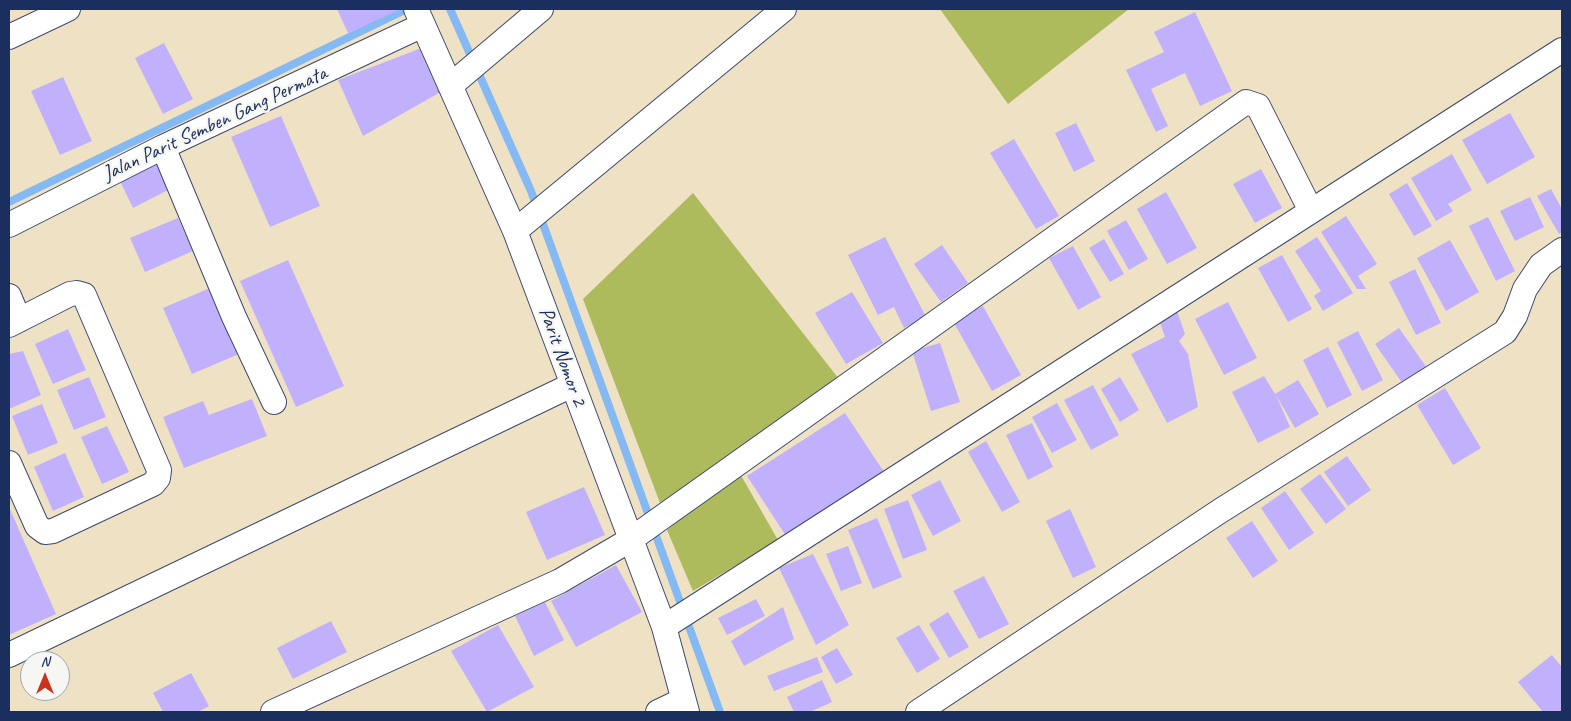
<!DOCTYPE html>
<html>
<head>
<meta charset="utf-8">
<style>
	body { margin:0 }
	#map { position:relative; width:1571px; height:721px; overflow:hidden; background:#efe1c4; font-family:Caveat,sans-serif }
	canvas { display:block }
	.frame { position:absolute; inset:0; border:10px solid #1b2f5e; pointer-events:none }
	.north { position:absolute; left:20px; top:651px; width:50px; height:50px; box-sizing:border-box; background:#f6f6f2; border:1px solid #9ea6b7; border-radius:50%; rotate:0deg; font-size:14px; font-weight:700; line-height:20px; text-align:center; color:#1b2f5e }
	.north::after { content:''; display:block; margin:auto; width:18px; height:22px; background:#c8321e; clip-path:polygon(50% 0,100% 100%,50% 72%,0 100%) }
</style>
</head>
<body>
<div id="map">
<canvas width="1571" height="721"></canvas>
<div class="frame"></div>
<div class="north">N</div>
</div>
<script>
const c = document.querySelector('canvas').getContext('2d');
c.lineJoin = 'round';
function fill(path, color) { c.fillStyle = color; c.fill(path, 'evenodd'); }
const toPath = rows => new Path2D(rows.map(r => 'M' + r).join(''));
function trace(path, color, width, dash) { c.strokeStyle = color; c.lineWidth = width; c.lineCap = dash ? 'butt' : 'round'; c.setLineDash(dash || []); c.stroke(path); }
function drawText(font, color, halo, rows, align = 'center') {
  c.font = font + ' Caveat,sans-serif'; c.lineWidth = 5; c.setLineDash([]); c.textBaseline = 'middle'; c.strokeStyle = halo; c.fillStyle = color; for (const [text, x, y, turn = 0] of rows) {
    c.save(); c.translate(x, y); c.rotate((+turn || 0) * Math.PI / 180); c.textAlign = isNaN(turn) ? turn : align; if (halo) c.strokeText(text, 0, 0); c.fillText(text, 0, 0); c.restore();
  }
}
fill(toPath([
	[940,9,1129,9,1008,104],
	[693,193,839,379,660,503,583,299],
	[739,472,778,540,693,591,667,530]
]), '#adbb5d');
trace(toPath([
	[450,9,531,191,720,712],
	[9,202,407,9]
]), '#84b9f3', 8);
fill(toPath([
	[337,9,401,9,348,33],
	[1195,12,1232,91,1200,106,1185,73,1151,89,1168,126,1156,132,1126,70,1164,52,1154,32],
	[164,43,193,99,163,114,135,58],
	[424,47,446,89,363,136,338,80],
	[63,77,92,141,60,155,31,91],
	[1510,113,1535,157,1487,184,1462,140],
	[281,116,320,206,270,227,231,137],
	[1076,123,1095,161,1074,172,1055,133],
	[1014,139,1059,216,1036,229,990,153],
	[1452,154,1472,190,1448,204,1453,211,1436,221,1411,178],
	[156,163,170,189,133,208,120,181],
	[1261,169,1282,208,1255,223,1233,184],
	[1407,183,1432,226,1414,236,1389,194],
	[1551,189,1562,209,1562,232,1559,234,1537,196],
	[1166,192,1197,248,1167,264,1137,209],
	[1530,197,1544,227,1515,241,1500,211],
	[1346,216,1377,264,1358,276,1366,289,1357,289,1321,232],
	[1488,217,1515,271,1496,281,1469,226],
	[178,218,193,251,145,272,130,238],
	[1126,220,1148,259,1129,270,1107,231],
	[885,237,926,317,904,328,894,307,878,315,848,255],
	[1317,237,1353,293,1323,311,1314,296,1321,291,1295,251],
	[1104,239,1124,274,1110,282,1089,248],
	[1450,240,1479,292,1446,311,1417,258],
	[942,245,968,283,941,302,914,264],
	[1073,246,1101,297,1078,310,1049,258],
	[1282,255,1312,309,1288,322,1258,268],
	[288,260,344,386,296,407,240,281],
	[1415,269,1441,323,1416,335,1389,282],
	[210,288,239,354,192,374,163,308],
	[852,292,883,343,846,364,815,313],
	[1228,302,1257,358,1224,375,1195,319],
	[983,306,1021,375,992,391,953,321],
	[1177,311,1185,334,1179,341,1188,354,1198,407,1167,423,1131,354,1165,337,1158,317],
	[1399,328,1427,368,1403,384,1375,344],
	[68,329,86,370,53,384,35,344],
	[1358,331,1383,380,1362,391,1337,342],
	[940,343,960,402,931,411,912,351],
	[1328,347,1352,395,1327,408,1303,360],
	[23,351,41,395,9,409,9,354],
	[1264,376,1275,394,1298,380,1319,414,1295,428,1276,395,1290,427,1258,443,1232,392],
	[89,377,106,417,74,430,57,390],
	[1120,377,1139,410,1120,422,1101,389],
	[1093,385,1119,435,1091,450,1064,400],
	[1445,388,1481,448,1453,465,1417,405],
	[252,399,267,436,184,468,163,417,203,401,209,415],
	[1057,403,1077,440,1052,453,1032,417],
	[42,404,58,443,28,455,12,416],
	[845,413,884,472,786,536,747,476],
	[1032,423,1053,467,1028,480,1006,435],
	[107,426,129,472,102,484,81,437],
	[986,441,1020,502,1002,512,968,452],
	[65,453,84,497,53,511,34,467],
	[1347,456,1371,490,1348,506,1324,472],
	[1320,474,1346,509,1326,524,1300,489],
	[940,480,961,521,933,536,911,495],
	[584,487,605,535,547,560,526,512],
	[1285,491,1314,533,1289,550,1261,508],
	[908,500,927,550,903,559,884,509],
	[9,507,56,614,9,635],
	[1070,509,1096,567,1073,578,1046,521],
	[877,518,902,577,873,589,848,530],
	[1252,521,1278,561,1253,578,1226,538],
	[848,546,862,583,841,591,826,554],
	[813,554,849,625,816,645,779,568],
	[616,565,642,612,576,647,551,601],
	[984,576,1009,624,979,639,953,591],
	[756,599,765,616,727,635,718,618],
	[545,602,564,640,534,656,515,616],
	[783,607,794,639,744,666,731,641],
	[948,612,969,647,949,658,929,624],
	[331,621,347,652,293,679,277,648],
	[498,625,534,687,487,712,451,651],
	[919,625,940,659,917,673,896,638],
	[837,648,853,675,836,684,821,657],
	[1552,655,1562,667,1562,712,1543,712,1518,682],
	[817,657,823,672,774,691,767,676],
	[191,673,209,706,198,712,163,712,153,693],
	[822,680,832,702,810,712,794,712,787,697]
]), '#c1b1fc');
const minor = toPath([
	[416,9,515,231,664,627,687,712],
	[9,37,68,9],
	[450,86,541,9],
	[163,147,234,317,274,402],
	[9,225,163,147,423,25],
	[515,231,784,9],
	[9,296,19,320],
	[9,325,70,294,77,293,84,295,159,470,158,478,153,484,53,531,45,532,37,526,9,463],
	[664,627,1562,50],
	[9,655,572,385],
	[273,712,560,581,630,540,1246,102,1258,106,1311,211],
	[658,712,683,700],
	[918,712,1220,511,1505,332,1515,316,1525,289,1541,265,1562,250]
]);
trace(minor, '#3b4a6d', 26);
trace(minor, '#fff', 24);
drawText('21px', '#1b2f5e', '#f6f6f2', [
	["Jalan Parit Semben Gang Permata",215,124,-25],
	["Parit Nomor 2",562,357,70]
]);
</script>
</body>
</html>
